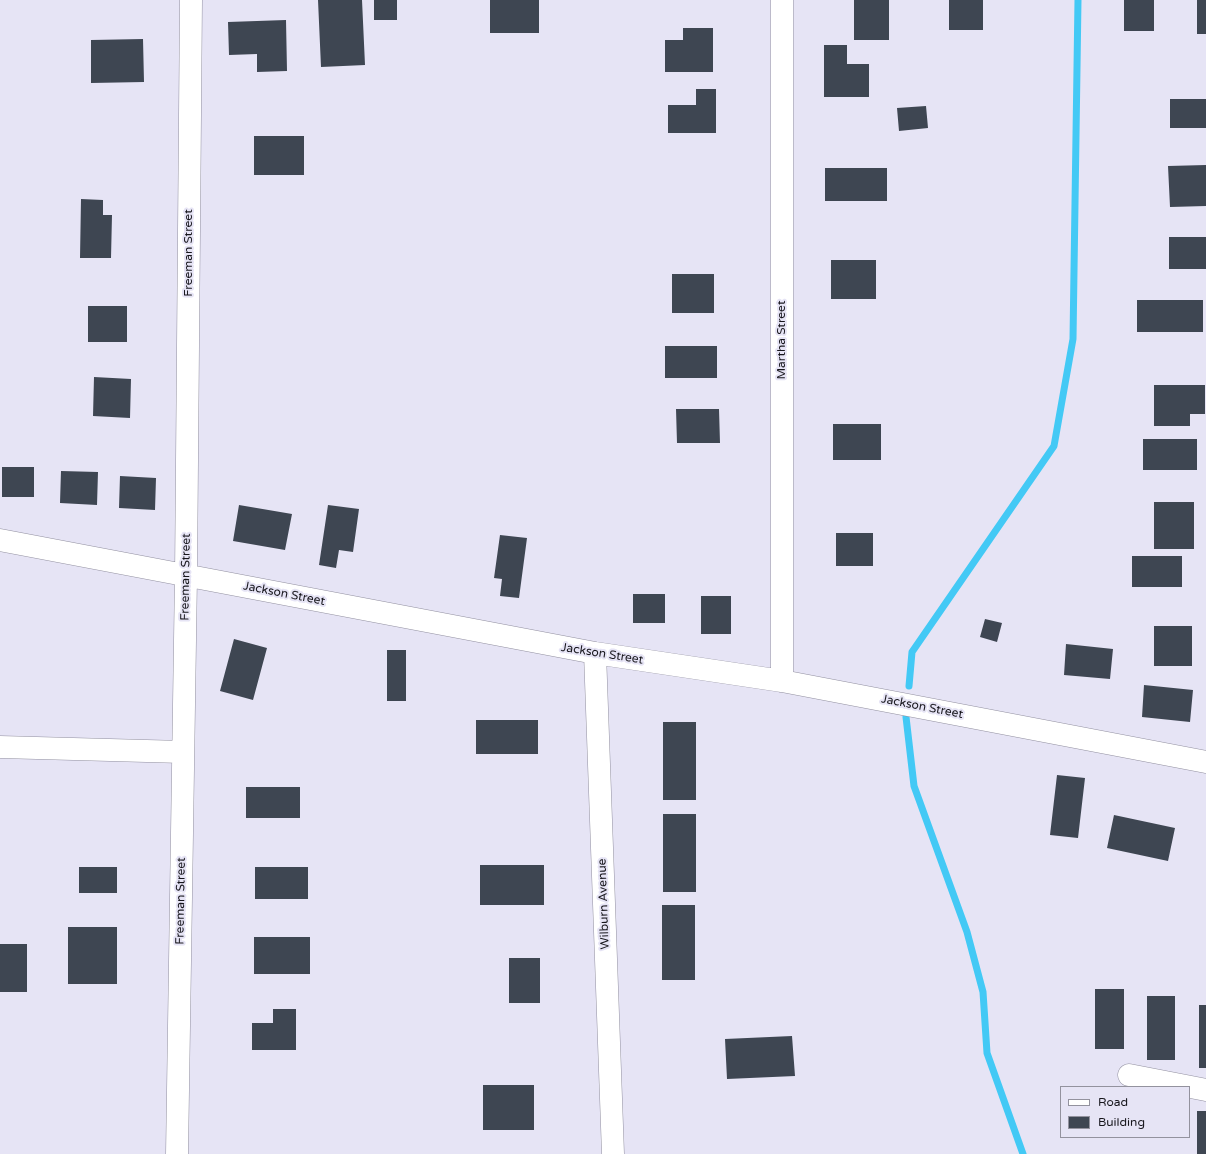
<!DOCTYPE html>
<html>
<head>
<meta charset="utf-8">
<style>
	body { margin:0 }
	#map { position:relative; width:1206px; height:1154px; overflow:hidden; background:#e6e4f5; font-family:"Varela Round",sans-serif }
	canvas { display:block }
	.legend { position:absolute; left:1060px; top:1086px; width:130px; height:52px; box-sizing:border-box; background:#e6e4f5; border:1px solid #93929e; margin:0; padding:5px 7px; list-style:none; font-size:12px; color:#17161c }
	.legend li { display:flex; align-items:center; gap:8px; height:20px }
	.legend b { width:20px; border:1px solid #93929e }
</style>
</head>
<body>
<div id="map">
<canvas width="1206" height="1154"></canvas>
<ul class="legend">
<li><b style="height:5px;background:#fff"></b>Road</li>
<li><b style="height:11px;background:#3e4652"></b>Building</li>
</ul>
</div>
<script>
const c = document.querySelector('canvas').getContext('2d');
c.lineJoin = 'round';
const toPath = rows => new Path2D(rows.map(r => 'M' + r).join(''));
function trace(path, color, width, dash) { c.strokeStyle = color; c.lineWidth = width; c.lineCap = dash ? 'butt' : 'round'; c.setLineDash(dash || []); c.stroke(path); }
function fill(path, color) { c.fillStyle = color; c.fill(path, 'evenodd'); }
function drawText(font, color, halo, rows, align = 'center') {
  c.font = font + ' "Varela Round",sans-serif'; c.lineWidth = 4; c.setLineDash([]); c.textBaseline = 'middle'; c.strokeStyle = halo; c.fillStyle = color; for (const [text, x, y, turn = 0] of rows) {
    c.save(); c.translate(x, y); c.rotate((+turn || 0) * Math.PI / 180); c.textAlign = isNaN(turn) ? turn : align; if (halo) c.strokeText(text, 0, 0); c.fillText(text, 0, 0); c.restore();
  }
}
trace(toPath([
	[909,686,912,652,1054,446,1073,339,1078,0],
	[906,717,914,786,967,932,983,992,987,1053,1023,1154]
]), '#43c9f5', 7);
fill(toPath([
	[318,0,362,0,365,65,321,67],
	[374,0,397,0,397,20,374,20],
	[490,0,539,0,539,33,490,33],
	[854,0,889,0,889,40,854,40],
	[949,0,983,0,983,30,949,30],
	[1124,0,1154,0,1154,31,1124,31],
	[1197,0,1206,0,1206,34,1197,34],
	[286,20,287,71,257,72,257,54,229,55,228,22],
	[683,28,713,28,713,72,665,72,665,40,683,40],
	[143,39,144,82,91,83,91,40],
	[824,45,847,45,847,64,869,64,869,97,824,97],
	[696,89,716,89,716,133,668,133,668,105,696,105],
	[1170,99,1206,99,1206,128,1170,128],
	[926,106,928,128,899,131,897,108],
	[254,136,304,136,304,175,254,175],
	[1206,165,1206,206,1170,207,1168,166],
	[825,168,887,168,887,201,825,201],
	[81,199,103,200,103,215,112,215,111,258,80,258],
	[1169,237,1206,237,1206,269,1169,269],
	[831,260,876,260,876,299,831,299],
	[672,274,714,274,714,313,672,313],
	[1137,300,1203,300,1203,332,1137,332],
	[88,306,127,306,127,342,88,342],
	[665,346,717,346,717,378,665,378],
	[94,377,131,379,130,418,93,416],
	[1154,385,1205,385,1205,414,1190,414,1190,426,1154,426],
	[676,409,719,409,720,443,677,443],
	[833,424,881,424,881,460,833,460],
	[1143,439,1197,439,1197,470,1143,470],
	[2,467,34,467,34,497,2,497],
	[61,471,98,472,97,505,60,503],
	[120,476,156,478,155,510,119,508],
	[1154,502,1194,502,1194,549,1154,549],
	[239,505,292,514,285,550,233,541],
	[328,505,359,509,353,552,339,550,336,568,319,565],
	[836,533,873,533,873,566,836,566],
	[500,535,527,538,519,598,500,596,502,579,494,578],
	[1132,556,1182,556,1182,587,1132,587],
	[633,594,665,594,665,623,633,623],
	[701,596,731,596,731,634,701,634],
	[985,619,1002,623,997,642,980,637],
	[1154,626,1192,626,1192,666,1154,666],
	[234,639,267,648,253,700,220,691],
	[1066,644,1113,649,1110,679,1064,675],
	[387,650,406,650,406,701,387,701],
	[1144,685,1193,690,1190,722,1142,717],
	[476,720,538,720,538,754,476,754],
	[663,722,696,722,696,800,663,800],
	[1057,775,1085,778,1078,838,1050,835],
	[246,787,300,787,300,818,246,818],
	[663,814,696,814,696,892,663,892],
	[1114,815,1175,828,1168,861,1107,848],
	[480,865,544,865,544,905,480,905],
	[79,867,117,867,117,893,79,893],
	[255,867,308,867,308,899,255,899],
	[662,905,695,905,695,980,662,980],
	[68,927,117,927,117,984,68,984],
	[254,937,310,937,310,974,254,974],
	[0,944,27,944,27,992,0,992],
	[509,958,540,958,540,1003,509,1003],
	[1095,989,1124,989,1124,1049,1095,1049],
	[1147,996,1175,996,1175,1060,1147,1060],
	[1199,1005,1206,1005,1206,1068,1199,1068],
	[273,1009,296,1009,296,1050,252,1050,252,1023,273,1023],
	[792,1036,795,1076,727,1079,725,1039],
	[483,1085,534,1085,534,1130,483,1130],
	[1197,1111,1206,1111,1206,1154,1197,1154]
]), '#3e4652');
const minor = toPath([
	[0,540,595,653,782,681,1206,762],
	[595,653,613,1154],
	[782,681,782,0],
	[0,747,183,752],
	[1129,1075,1206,1090],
	[177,1154,186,576,191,0]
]);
trace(minor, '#9290a0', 23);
trace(minor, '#fff', 22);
drawText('12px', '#17161c', '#e6e4f5', [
	["Freeman Street",189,253,-90],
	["Martha Street",782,340,-90],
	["Freeman Street",186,577,-89],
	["Jackson Street",284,594,11],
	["Jackson Street",602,654,9],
	["Jackson Street",922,707,11],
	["Freeman Street",181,901,-89],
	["Wilburn Avenue",604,904,-92]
]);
</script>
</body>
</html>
